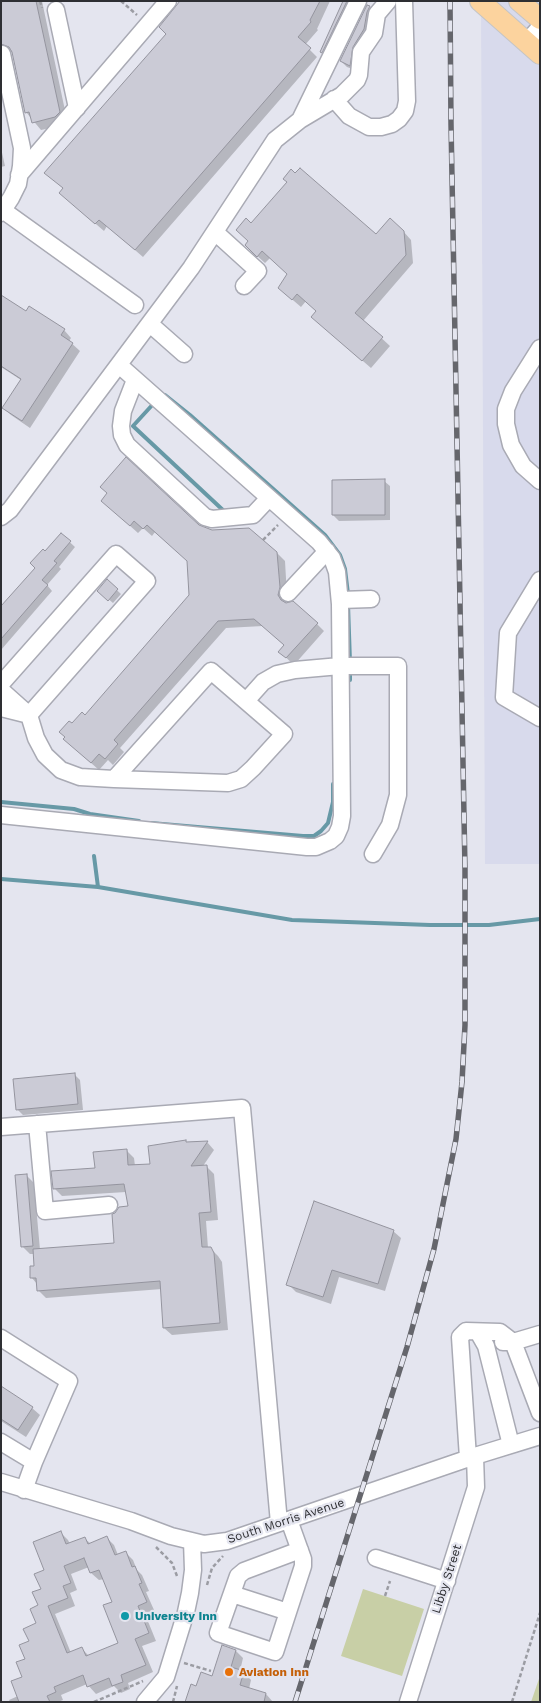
<!DOCTYPE html>
<html>
<head>
<meta charset="utf-8">
<style>
	body { margin:0 }
	#map { position:relative; width:541px; height:1703px; overflow:hidden; background:#e4e5ef; font-family:"Work Sans",sans-serif }
	canvas { display:block }
	.frame { position:absolute; inset:0; border:2px solid #2e2f33; pointer-events:none }
</style>
</head>
<body>
<div id="map">
<canvas width="541" height="1703"></canvas>
<div class="frame"></div>
</div>
<script>
const c = document.querySelector('canvas').getContext('2d');
c.lineJoin = 'round';
function fill(path, color) { c.fillStyle = color; c.fill(path, 'evenodd'); }
const toPath = rows => new Path2D(rows.map(r => 'M' + r).join(''));
function trace(path, color, width, dash) { c.strokeStyle = color; c.lineWidth = width; c.lineCap = dash ? 'butt' : 'round'; c.setLineDash(dash || []); c.stroke(path); }
function drawText(font, color, halo, rows, align = 'center') {
  c.font = font + ' "Work Sans",sans-serif'; c.lineWidth = 4.5; c.setLineDash([]); c.textBaseline = 'middle'; c.strokeStyle = halo; c.fillStyle = color; for (const [text, x, y, turn = 0] of rows) {
    c.save(); c.translate(x, y); c.rotate((+turn || 0) * Math.PI / 180); c.textAlign = isNaN(turn) ? turn : align; if (halo) c.strokeText(text, 0, 0); c.fillText(text, 0, 0); c.restore();
  }
}
fill(toPath([
	[481,1,540,1,540,864,485,864]
]), '#d8daec');
fill(toPath([
	[363,1589,424,1609,402,1676,341,1656],
	[540,1676,540,1702,531,1702]
]), '#c8cfa6');
fill(toPath([
	[1,1,42,1,67,120,63,125,41,130,26,112,13,52,3,54,1,57],
	[182,1,330,1,317,29,318,30,305,45,317,57,143,257,107,226,104,231,68,200,64,189,54,180,167,34],
	[345,1,351,1,328,57,323,53],
	[368,7,375,13,355,70,347,67,341,61],
	[1,148,5,166,1,167],
	[251,225,376,236,403,231,411,240,413,263,363,321,390,346,371,368,320,324,317,311,306,301,301,307,287,295,289,274,270,258,265,263,254,253,250,242],
	[1,296,26,312,64,330,71,338,69,341,80,351,30,428,11,415,3,408,21,380,1,367],
	[384,481,390,486,390,520,339,521,333,515],
	[110,508,198,526,277,553,285,561,287,596,285,604,317,624,324,631,294,665,280,652,285,646,263,626,226,628,120,748,124,752,113,765,108,760,99,770,73,747,72,725,85,716,190,596,188,561,155,532,152,536,143,528,138,533],
	[61,534,75,547,59,567,61,569,47,585,52,591,1,650,1,608,36,568,45,553],
	[107,581,121,594,113,603,99,591],
	[74,1074,80,1080,83,1110,23,1115,17,1109],
	[185,1141,188,1143,207,1142,214,1150,203,1166,206,1166,214,1174,218,1220,206,1221,208,1248,210,1248,218,1256,222,1262,228,1330,172,1335,164,1328,162,1289,46,1298,38,1290,37,1284,32,1278,36,1267,35,1254,30,1254,23,1247,26,1175,34,1183,40,1250,115,1244,129,1207,126,1192,62,1196,54,1188,96,1169,126,1150,134,1158,135,1166,151,1165],
	[393,1231,401,1238,385,1291,339,1277,331,1304,296,1292,288,1284],
	[1,1387,32,1408,40,1415,26,1437,1,1421],
	[60,1532,68,1540,70,1544,84,1538,91,1544,107,1538,114,1545,118,1555,125,1552,133,1560,137,1570,142,1575,149,1591,146,1592,154,1610,145,1614,156,1641,142,1646,153,1672,128,1683,130,1689,121,1693,114,1686,96,1694,87,1684,61,1695,63,1700,58,1702,10,1702,9,1700,18,1696,30,1642,38,1624,46,1570],
	[89,1567,91,1573,99,1580,104,1579,113,1602,120,1643,89,1656,81,1648,71,1653,55,1614,75,1606,70,1593,77,1590,71,1574],
	[236,1651,243,1658,240,1671,244,1672,251,1680,249,1689,266,1694,273,1702,187,1702,197,1687,213,1678]
]), '#0003');
trace(toPath([
	[165,395,190,415,325,535,340,555,345,569,348,594],
	[155,402,133,426,225,512],
	[348,604,350,662],
	[350,669,350,680],
	[1,802,74,809,90,814,139,821],
	[151,823,303,836,314,836,321,831,328,823,333,802,333,784],
	[94,856,98,887],
	[1,879,98,887,292,920,430,925,489,925,540,919]
]), '#6799a6', 4);
const building = toPath([
	[1,1,36,1,60,112,55,117,32,123,29,112,25,113,12,52,9,47,1,44,1,1],
	[180,1,320,1,310,20,311,22,298,37,311,48,135,250,99,220,95,224,59,193,63,188,44,173,166,34,159,27,180,1],
	[343,1,347,1,322,53,320,52,343,1],
	[367,5,370,6,367,12,364,29,353,47,350,66,340,61,367,5],
	[300,168,376,234,390,218,404,231,406,255,355,313,383,337,362,361,311,317,316,311,297,294,292,300,278,288,287,274,262,251,257,257,245,245,248,241,236,230,246,218,251,223,287,182,283,179,291,169,295,173,300,168],
	[1,295,26,311,29,306,65,329,61,335,73,343,22,421,2,408,21,379,1,366,1,295],
	[126,457,199,525,212,530,249,528,277,552,280,587,278,595,281,600,286,603,293,601,318,623,286,658,278,652,284,645,254,619,218,621,114,740,118,744,105,759,99,754,91,763,63,739,65,737,59,732,69,721,72,723,82,712,85,715,189,595,187,561,147,525,143,529,134,521,130,526,101,501,107,493,100,487,126,457],
	[385,479,385,515,332,515,332,480,385,479],
	[61,533,71,541,54,561,57,563,42,580,48,585,1,639,1,606,35,568,30,563,43,549,45,551,61,533],
	[107,579,118,589,108,601,97,591,107,579],
	[75,1073,78,1104,16,1110,13,1079,75,1073],
	[186,1140,186,1142,208,1141,191,1166,207,1165,211,1212,199,1213,202,1247,211,1247,214,1253,220,1323,163,1328,160,1281,37,1291,36,1278,30,1278,30,1266,34,1266,33,1249,114,1243,112,1214,115,1213,119,1207,128,1206,124,1184,53,1189,51,1171,95,1168,93,1152,127,1149,128,1165,150,1164,148,1146,186,1140],
	[27,1174,33,1246,21,1247,15,1175,27,1174],
	[314,1201,394,1230,378,1284,332,1270,323,1297,286,1285,314,1201],
	[1,1386,33,1407,18,1430,1,1419,1,1386],
	[61,1531,66,1544,85,1537,88,1544,107,1536,115,1555,126,1551,132,1567,135,1566,142,1583,139,1584,147,1602,138,1606,149,1633,135,1639,146,1665,121,1675,123,1682,112,1686,109,1678,87,1687,83,1675,54,1687,56,1692,47,1696,50,1702,19,1702,11,1681,22,1677,16,1662,25,1659,19,1645,29,1641,23,1629,36,1623,30,1609,38,1605,32,1592,41,1589,34,1574,44,1570,33,1542,61,1531],
	[84,1558,90,1573,99,1570,112,1602,103,1605,118,1643,86,1656,82,1647,67,1653,48,1606,68,1598,63,1586,71,1583,64,1566,84,1558],
	[222,1645,236,1650,231,1667,244,1671,240,1685,266,1693,264,1702,185,1702,191,1684,196,1686,201,1672,212,1676,222,1645]
]);
fill(building, '#cbcbd6');
trace(building, '#94949e', 1);
const minor = toPath([
	[56,10,77,108],
	[526,43,540,27],
	[334,99,349,116,369,127,381,127,392,124,399,119,405,111,407,101,404,1],
	[300,120,358,1],
	[19,175,168,1],
	[4,211,135,305],
	[1,213,11,198,18,184,21,166,22,148,2,54],
	[215,232,258,271,244,286],
	[150,324,184,354],
	[540,348,513,391,506,409,506,424,511,445,523,466,540,481],
	[135,380,123,411,121,426,122,435,127,445,205,517,212,519,253,515,269,498],
	[1,517,10,510,191,268,275,140,300,120,342,95,357,80,359,75,361,52,374,33,377,14,388,1],
	[540,580,508,633,504,697,540,718],
	[288,593,327,551],
	[340,600,371,599],
	[1,684,116,554,147,581,29,715,1,690],
	[246,701,263,682,277,674,295,670,340,666,398,666,398,795,390,825,373,854],
	[1,708,29,715,36,738,45,755,61,770,80,777,114,779,228,783,241,779,253,768,284,734,211,671,114,779],
	[1,815,307,847,316,847,330,841,336,836,340,827,342,816,340,604,337,572,332,558,319,542,119,365],
	[37,1124,45,1211,109,1205],
	[1,1127,242,1108,279,1523],
	[478,1332,486,1346,511,1445],
	[1,1338,69,1381,34,1462,24,1490],
	[503,1342,513,1342,540,1413],
	[1,1442,34,1462],
	[468,1458,460,1337,466,1331,500,1332,513,1342,540,1334],
	[1,1482,131,1521,171,1536,204,1544,227,1541,475,1456,540,1436],
	[289,1520,303,1559,303,1566,275,1652,218,1633,238,1576,244,1571,300,1550],
	[376,1558,447,1581],
	[232,1594,288,1612],
	[145,1702,166,1677,186,1612,190,1593,193,1570,192,1541],
	[408,1702,476,1487,475,1456]
]);
const major = toPath([
	[480,1,540,54],
	[519,1,540,19]
]);
trace(minor, '#a9aab4', 19);
trace(major, '#c4c5c6', 22);
trace(toPath([
	[40,1,42,8],
	[121,1,137,15],
	[263,540,278,525],
	[156,1547,172,1563,177,1576],
	[207,1585,212,1568,223,1556],
	[385,1596,390,1581],
	[184,1663,211,1671],
	[94,1702,143,1681],
	[173,1702,177,1686],
	[512,1702,540,1613]
]), '#9b9ca3', 2.5, [4, 2.5]);
trace(minor, '#fff', 16);
trace(major, '#fcd39e', 20);
const rail = toPath([
	[295,1702,407,1347,434,1249,456,1139,462,1082,465,1025,465,869,451,124,450,1]
]);
trace(rail, '#65666c', 5.5);
trace(rail, '#e4e5ef', 4, [11]);
for (const [x, y, r, color] of [
	[125,1616,5,"#0f9aa8"],
	[229,1672,5,"#e8710a"]
]) { const dot = new Path2D(); dot.arc(x, y, r, 0, 2 * Math.PI); c.fillStyle = color; c.fill(dot); trace(dot, '#e4e5ef', 2); }
drawText('12px', '#2e2f33', '#e4e5ef', [
	["South Morris Avenue",286,1521,-18],
	["Libby Street",447,1579,-72]
]);
drawText('bold 12px', '#0d838f', '#e4e5ef', [
	["University Inn",135,1616]
], 'left');
drawText('bold 12px', '#c56008', '#e4e5ef', [
	["Aviation Inn",239,1672]
], 'left');
</script>
</body>
</html>
